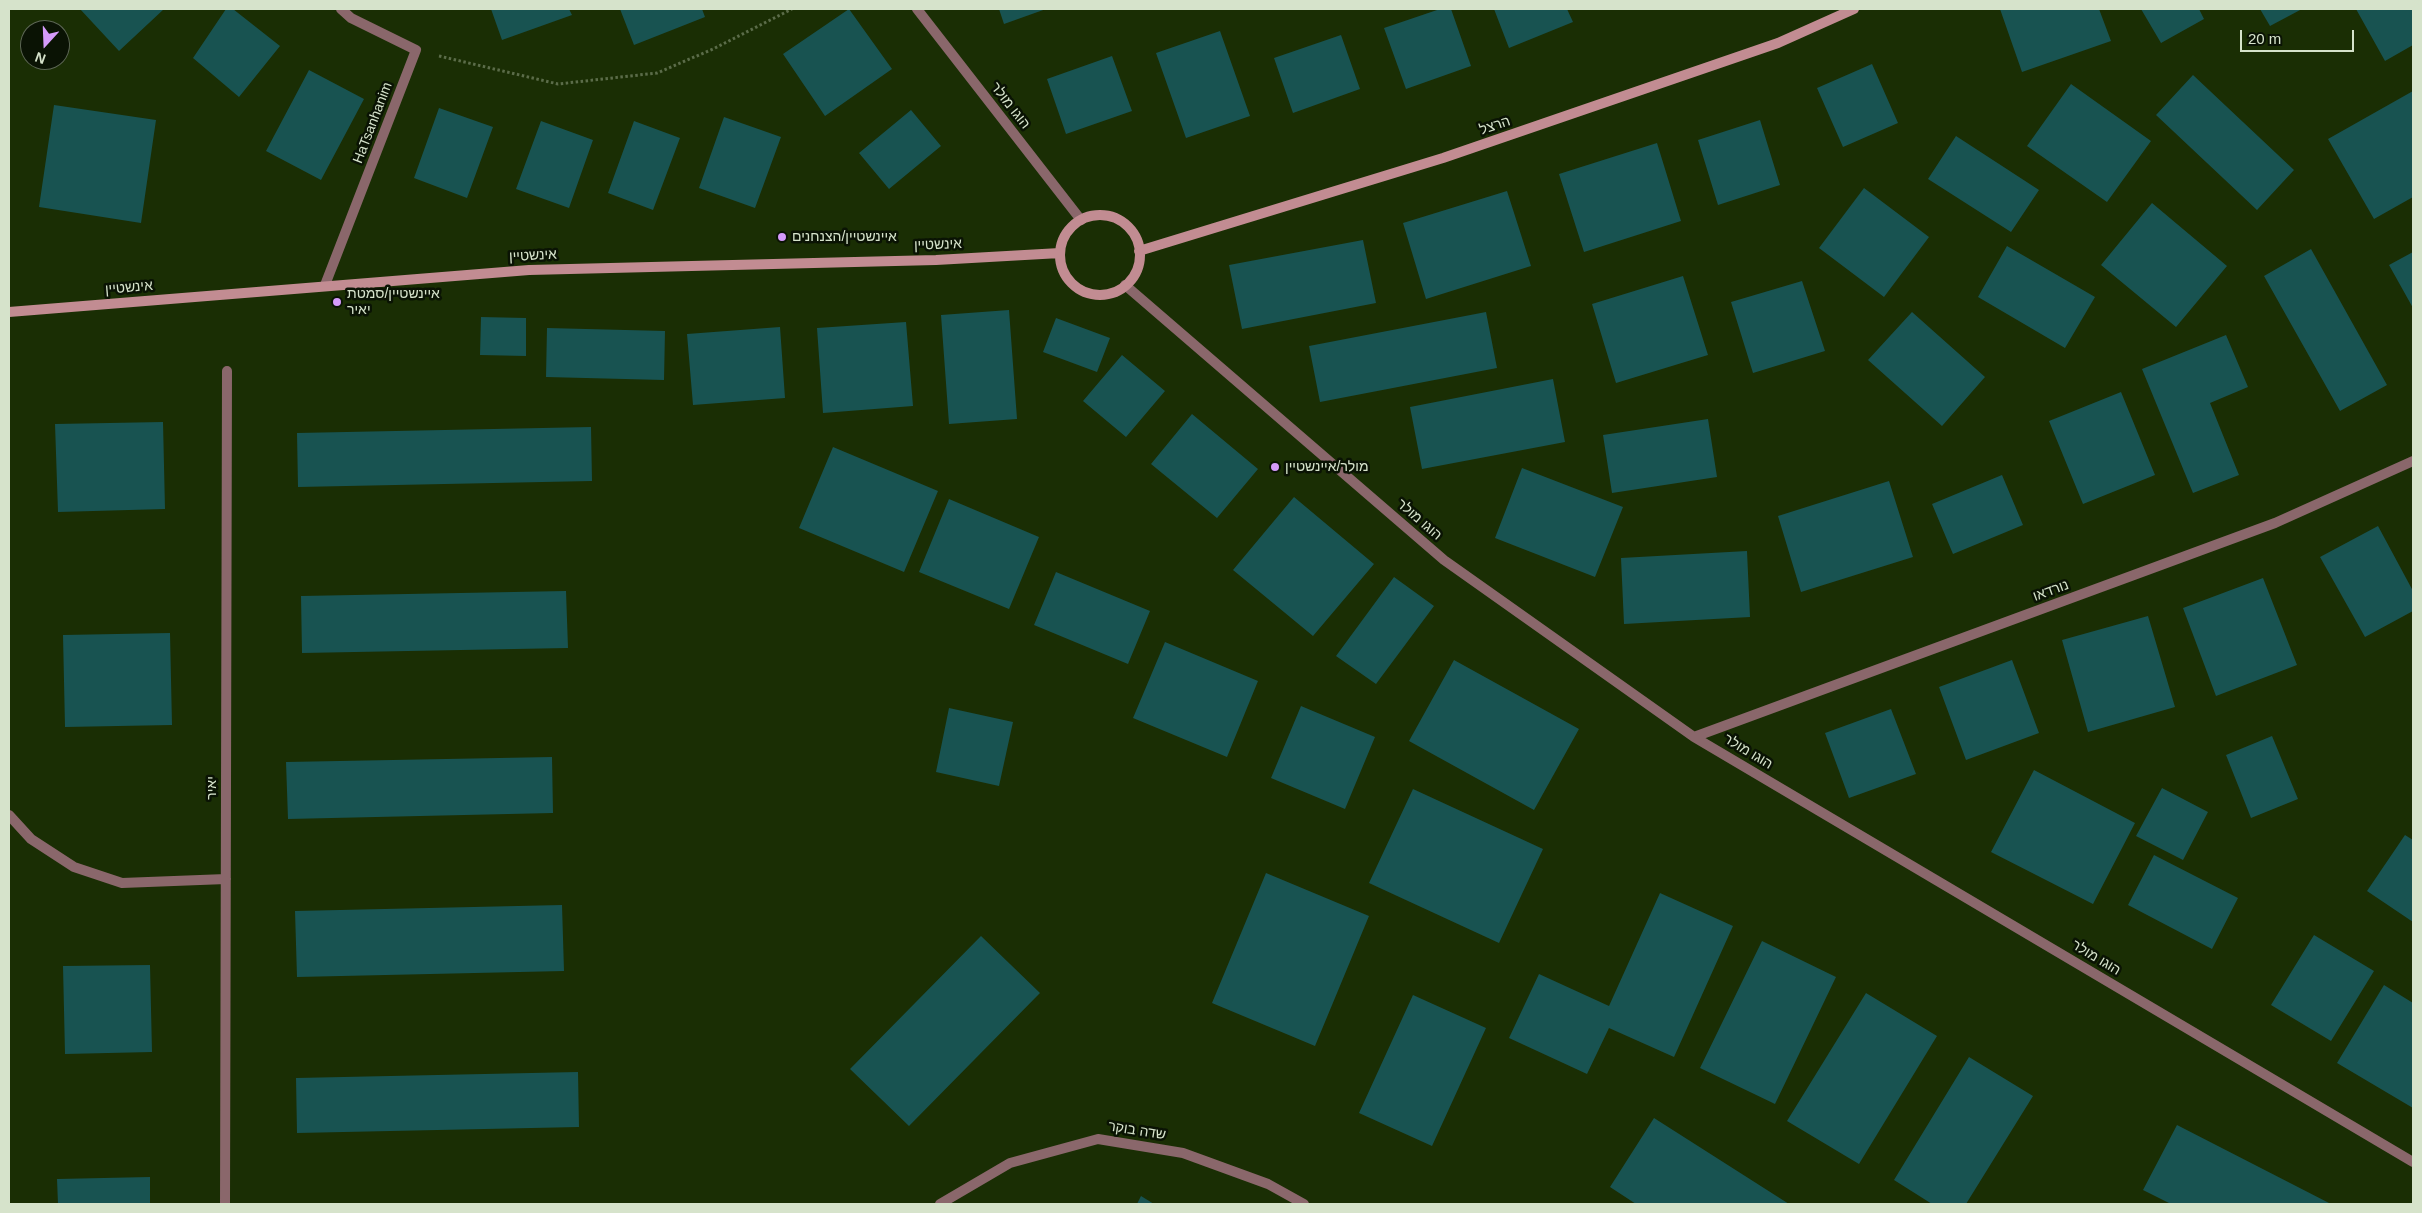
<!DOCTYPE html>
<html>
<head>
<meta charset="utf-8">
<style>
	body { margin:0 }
	#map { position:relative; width:2422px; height:1213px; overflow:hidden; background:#1a2e04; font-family:Helvetica,sans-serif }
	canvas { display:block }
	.frame { position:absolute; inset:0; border:10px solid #d6e3cb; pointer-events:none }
	.north { position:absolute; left:20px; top:20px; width:50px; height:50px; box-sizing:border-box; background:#0a1304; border:1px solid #5c6654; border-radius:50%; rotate:200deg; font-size:14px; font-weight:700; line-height:20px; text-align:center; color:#d6e3cb }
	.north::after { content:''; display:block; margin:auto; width:18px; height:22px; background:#d59bfa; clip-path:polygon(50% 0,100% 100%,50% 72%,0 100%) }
	.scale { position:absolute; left:2240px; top:30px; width:114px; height:22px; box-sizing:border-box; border:2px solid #d6e3cb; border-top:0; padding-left:6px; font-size:15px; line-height:18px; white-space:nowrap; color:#d6e3cb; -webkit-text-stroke:4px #0a1304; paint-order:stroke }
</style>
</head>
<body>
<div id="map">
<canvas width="2422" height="1213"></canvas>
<div class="frame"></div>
<div class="north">N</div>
<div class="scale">20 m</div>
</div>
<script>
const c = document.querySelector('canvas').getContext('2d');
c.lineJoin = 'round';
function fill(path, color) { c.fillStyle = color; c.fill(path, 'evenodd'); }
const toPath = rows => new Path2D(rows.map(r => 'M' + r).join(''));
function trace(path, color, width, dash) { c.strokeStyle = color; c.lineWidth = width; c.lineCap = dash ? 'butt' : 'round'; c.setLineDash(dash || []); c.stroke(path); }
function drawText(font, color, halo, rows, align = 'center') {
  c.font = font + ' Helvetica,"Noto Sans Hebrew",sans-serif'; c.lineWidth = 5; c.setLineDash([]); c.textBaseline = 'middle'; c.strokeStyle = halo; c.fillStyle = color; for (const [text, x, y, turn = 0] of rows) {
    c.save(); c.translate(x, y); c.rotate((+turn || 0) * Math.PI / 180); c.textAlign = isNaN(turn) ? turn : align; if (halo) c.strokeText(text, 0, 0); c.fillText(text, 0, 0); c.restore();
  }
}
fill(toPath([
	[80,9,164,9,119,51],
	[226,9,233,9,280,46,239,97,193,58],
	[491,9,569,9,572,15,502,40],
	[620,9,702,9,705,17,634,45],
	[849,9,892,69,825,116,783,54],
	[999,9,1046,9,1004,24],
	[1440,9,1451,9,1471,66,1406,89,1384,28],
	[1494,9,1567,9,1573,22,1509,48],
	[2000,9,2099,9,2111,41,2022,72],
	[2141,9,2199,9,2204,19,2161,43],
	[2260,9,2302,9,2270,26],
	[2356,9,2413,9,2413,45,2385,61],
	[1220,31,1250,116,1186,138,1156,53],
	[1341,35,1360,89,1293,113,1274,58],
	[1112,56,1132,111,1066,134,1047,79],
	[1872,64,1898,123,1843,147,1817,88],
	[309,70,364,99,321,180,266,151],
	[2193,75,2294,170,2257,210,2156,115],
	[2071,84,2151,141,2107,202,2027,146],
	[2413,91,2413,197,2374,219,2328,139],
	[54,105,156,120,141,223,39,207],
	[439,108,493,127,467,198,414,178],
	[911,110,941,146,889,189,859,153],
	[724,117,781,137,755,208,699,188],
	[1760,120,1780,185,1718,205,1698,140],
	[541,121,593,140,569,208,516,189],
	[634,121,680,138,653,210,608,193],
	[1956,136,2039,190,2011,232,1928,179],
	[1657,143,1681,221,1584,252,1559,174],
	[1864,188,1929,237,1884,297,1819,248],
	[1507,191,1531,266,1426,299,1403,223],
	[2152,203,2227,266,2176,327,2101,265],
	[1363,240,1376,303,1242,329,1229,265],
	[2007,246,2095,297,2065,348,1978,297],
	[2311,249,2387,385,2340,411,2264,276],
	[2413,252,2413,308,2389,265],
	[1683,276,1708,355,1616,383,1592,304],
	[1802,281,1825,351,1753,373,1731,302],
	[1009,310,1017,419,949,424,941,315],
	[1486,312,1497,368,1320,402,1309,346],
	[1912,312,1985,377,1942,426,1868,360],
	[481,317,526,318,526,356,480,355],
	[1056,318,1110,338,1097,372,1043,352],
	[906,322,913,406,823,413,817,328],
	[780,327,785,398,693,405,687,334],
	[547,328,665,331,664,380,546,377],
	[2226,335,2248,387,2210,403,2239,475,2193,493,2142,369],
	[1122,355,1165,391,1126,437,1083,401],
	[1553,379,1565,442,1422,469,1410,407],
	[2121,392,2155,475,2083,504,2049,421],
	[1192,414,1258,469,1217,518,1151,464],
	[1708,419,1717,477,1612,493,1603,435],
	[163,422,165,509,58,512,55,424],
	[591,427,592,481,298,487,297,433],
	[833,447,938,491,904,572,799,528],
	[1522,468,1623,507,1595,577,1495,538],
	[2002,475,2023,525,1953,554,1932,504],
	[1889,481,1913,557,1801,592,1778,516],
	[1294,497,1374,564,1313,636,1233,570],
	[949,499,1039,537,1009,609,919,572],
	[2378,526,2413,591,2413,611,2365,637,2320,557],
	[1747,551,1750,617,1624,624,1621,558],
	[1056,572,1150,611,1128,664,1034,625],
	[1394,577,1434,606,1376,684,1336,656],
	[2263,578,2297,665,2216,696,2183,608],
	[566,591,568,648,302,653,301,596],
	[2148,616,2175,707,2088,732,2062,640],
	[170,633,172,725,65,727,63,635],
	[1165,642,1258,681,1227,757,1133,718],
	[1454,660,1579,729,1534,810,1409,741],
	[2012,660,2039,733,1966,760,1939,687],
	[1301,706,1375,737,1345,809,1271,778],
	[949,708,1013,722,999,786,936,772],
	[1891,709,1916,774,1849,798,1825,733],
	[2272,736,2298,799,2251,818,2226,755],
	[552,757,553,813,288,819,286,762],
	[2034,770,2135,823,2093,904,1991,852],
	[2162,788,2208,812,2183,860,2136,836],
	[1413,789,1543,849,1499,943,1369,883],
	[2405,835,2413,840,2413,922,2367,891],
	[2154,855,2238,898,2212,949,2128,905],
	[1266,873,1369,916,1315,1046,1212,1003],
	[1660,893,1733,926,1674,1057,1609,1028,1587,1074,1509,1038,1539,974,1609,1006],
	[562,905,564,971,297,977,295,911],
	[2314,935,2374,971,2331,1041,2271,1005],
	[981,936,1040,993,909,1126,850,1069],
	[1762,941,1836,977,1775,1104,1700,1068],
	[150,965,152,1052,65,1054,63,966],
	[2384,985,2413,1003,2413,1108,2337,1063],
	[1866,993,1937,1036,1859,1164,1787,1121],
	[1413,995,1486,1028,1432,1146,1359,1113],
	[1969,1057,2033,1096,1966,1204,1932,1204,1894,1180],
	[578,1072,579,1127,297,1133,296,1078],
	[1654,1118,1789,1204,1636,1204,1610,1187],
	[2177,1125,2331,1204,2171,1204,2143,1190],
	[150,1177,150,1204,58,1204,57,1179],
	[1141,1196,1154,1204,1137,1204]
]), '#185351');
trace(toPath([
	[439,56,558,84,657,73,713,49,792,9]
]), '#5b6c49', 3, [2.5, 2.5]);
trace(toPath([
	[917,9,1081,220],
	[325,285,416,50,351,18,341,9],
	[1125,285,1444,560,1694,737,2413,1162],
	[1694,737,2275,523,2413,461],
	[9,815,31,839,74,867,122,883,226,879],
	[225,1204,227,371],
	[940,1204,1010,1163,1098,1139,1183,1153,1268,1184,1304,1204]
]), '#8a676b', 10);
trace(toPath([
	'1060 255a40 40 0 1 1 80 0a40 40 0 1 1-80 0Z',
	[1139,251,1443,158,1778,43,1854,9],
	[9,312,529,270,936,260,1060,253]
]), '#c28c92', 10);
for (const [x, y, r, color] of [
	[782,237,5,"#d59bfa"],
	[337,302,5,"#d59bfa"],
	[1275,467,5,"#d59bfa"]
]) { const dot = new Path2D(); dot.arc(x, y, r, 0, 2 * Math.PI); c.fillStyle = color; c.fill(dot); trace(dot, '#0a1304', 2); }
drawText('14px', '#d6e3cb', '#0a1304', [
	["הוגו מולר",1010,106,52],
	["HaTsanhanim",373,123,-69],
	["הרצל",1495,126,-19],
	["אינשטיין",938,245,-2],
	["אינשטיין",533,256,-3],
	["אינשטיין",129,288,-5],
	["הוגו מולר",1419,520,41],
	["נורדאו",2051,591,-20],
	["הוגו מולר",1748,752,31],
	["יאיר",212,788,-90],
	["הוגו מולר",2096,958,31],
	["שדה בוקר",1137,1131,9]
]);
drawText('14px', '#d6e3cb', '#0a1304', [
	["איינשטיין/הצנחנים",792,237],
	["איינשטיין/סמטת",347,294],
	["יאיר",347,310],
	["מולר/איינשטיין",1285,467]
], 'left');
</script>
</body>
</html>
